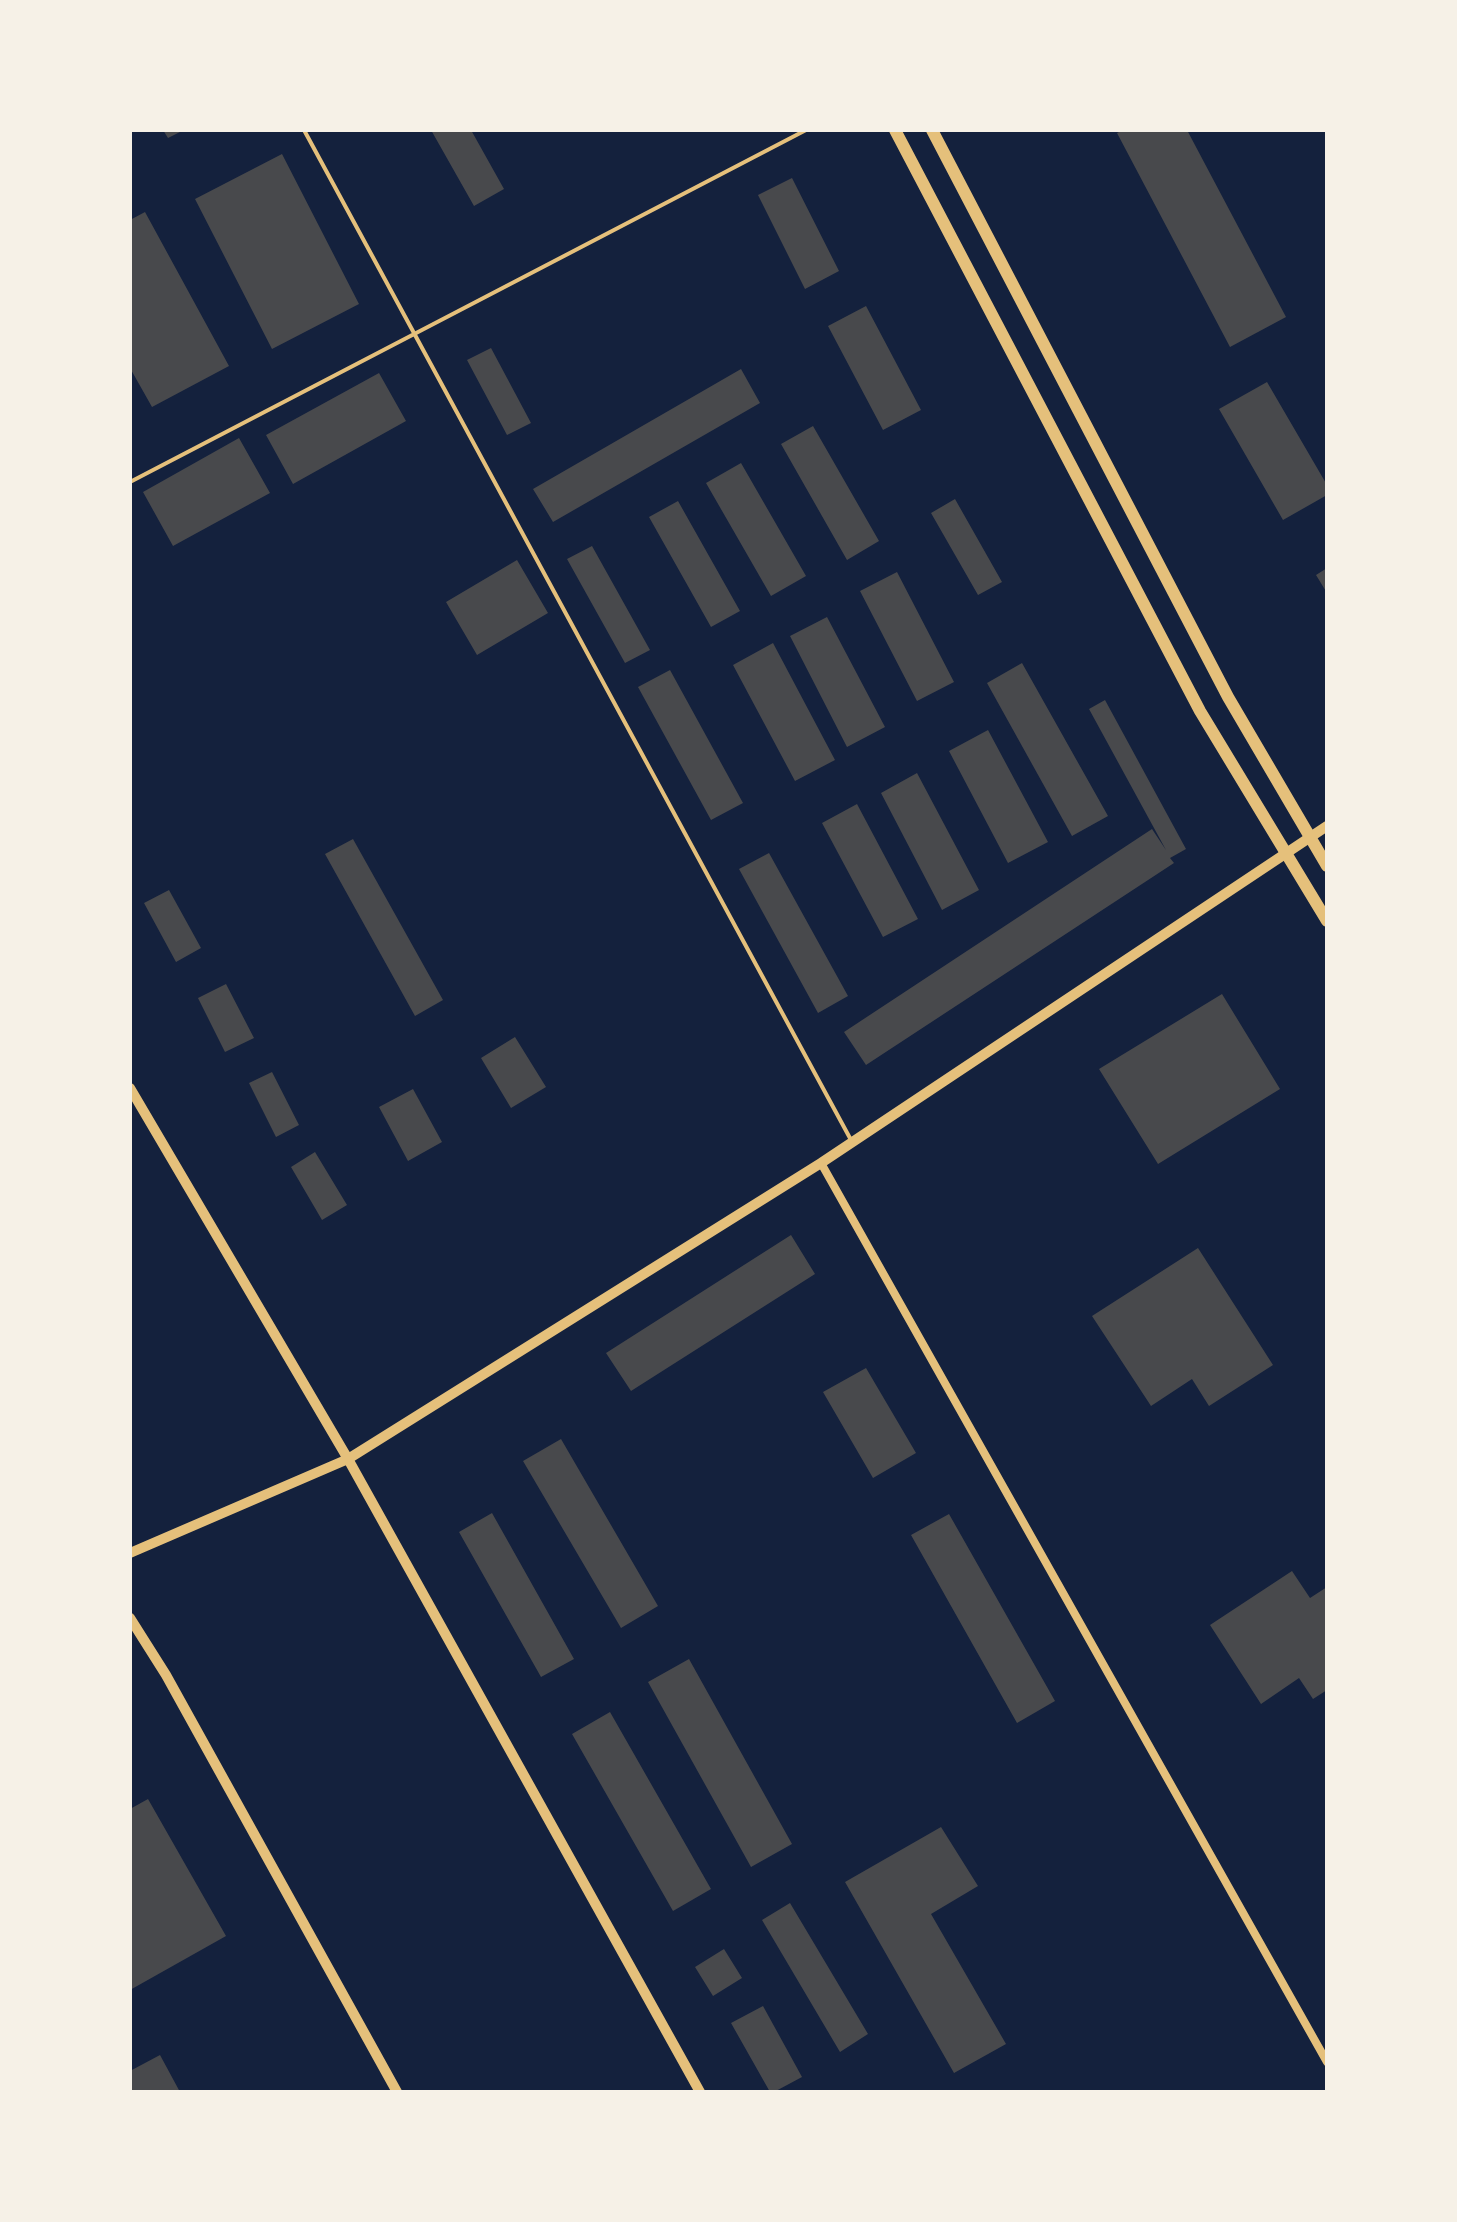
<!DOCTYPE html>
<html>
<head>
<meta charset="utf-8">
<style>
	body { margin:0 }
	#map { position:relative; width:1457px; height:2222px; overflow:hidden; background:#14213d; font-family:Inter,sans-serif }
	canvas { display:block }
	.frame { position:absolute; inset:0; border:132px solid #f6f1e7; pointer-events:none }
</style>
</head>
<body>
<div id="map">
<canvas width="1457" height="2222"></canvas>
<div class="frame"></div>
</div>
<script>
const c = document.querySelector('canvas').getContext('2d');
c.lineJoin = 'round';
function fill(path, color) { c.fillStyle = color; c.fill(path, 'evenodd'); }
const toPath = rows => new Path2D(rows.map(r => 'M' + r).join(''));
function trace(path, color, width, dash) { c.strokeStyle = color; c.lineWidth = width; c.lineCap = dash ? 'butt' : 'round'; c.setLineDash(dash || []); c.stroke(path); }
fill(toPath([
	[163,130,184,130,168,138],
	[431,130,471,130,504,189,474,206],
	[1123,130,1187,130,1286,317,1230,347,1117,133],
	[282,154,359,304,272,349,195,199],
	[792,178,839,271,805,289,758,195],
	[145,212,229,366,152,407,130,368,130,220],
	[866,306,921,410,883,430,828,326],
	[491,348,531,423,507,435,467,360],
	[741,369,760,403,553,522,533,489],
	[379,373,406,421,293,484,266,435],
	[1267,382,1327,485,1327,495,1283,520,1219,409],
	[813,426,879,541,847,560,781,444],
	[239,438,270,493,173,546,143,492],
	[741,463,806,576,771,596,706,483],
	[955,499,1002,582,978,595,931,513],
	[678,501,740,611,711,627,649,517],
	[592,546,650,650,625,663,567,559],
	[517,560,548,613,477,655,446,602],
	[1327,568,1327,593,1316,575],
	[897,572,954,682,917,701,860,591],
	[827,617,885,727,847,747,790,636],
	[773,643,835,760,795,781,733,665],
	[1022,663,1108,816,1072,836,987,683],
	[670,670,743,803,711,820,638,687],
	[1105,700,1186,849,1170,858,1174,863,866,1065,844,1032,1152,829,1166,850,1089,709],
	[988,730,1048,842,1008,863,949,751],
	[917,773,979,890,942,910,881,793],
	[857,804,918,919,883,937,822,823],
	[353,839,443,1000,415,1016,325,854],
	[769,853,848,996,818,1013,739,869],
	[169,890,201,948,176,962,144,903],
	[226,984,254,1038,225,1052,198,998],
	[1222,994,1280,1089,1158,1164,1099,1069],
	[515,1037,546,1087,511,1108,481,1058],
	[272,1072,299,1125,276,1137,249,1083],
	[413,1089,442,1142,408,1161,379,1107],
	[315,1152,347,1205,322,1220,291,1167],
	[791,1235,815,1274,631,1391,606,1353],
	[1198,1248,1273,1365,1209,1406,1192,1379,1151,1406,1092,1316],
	[866,1368,916,1453,873,1478,823,1392],
	[561,1439,658,1606,621,1628,523,1461],
	[492,1513,574,1659,541,1677,459,1532],
	[949,1514,1055,1701,1017,1723,911,1535],
	[1292,1571,1310,1598,1327,1587,1327,1690,1313,1699,1299,1678,1261,1704,1210,1625],
	[689,1659,792,1844,751,1867,648,1682],
	[610,1712,711,1889,673,1911,572,1734],
	[148,1799,226,1936,130,1990,130,1809],
	[941,1827,978,1886,931,1914,1006,2044,954,2073,845,1882],
	[790,1903,868,2034,840,2052,762,1920],
	[724,1949,742,1978,713,1996,695,1967],
	[763,2006,802,2077,774,2092,770,2092,731,2023],
	[160,2055,180,2092,130,2092,130,2071]
]), '#48494c');
trace(toPath([
	[304,130,851,1140],
	[130,482,806,130]
]), '#e5c07b', 4);
trace(toPath([
	[821,1163,1327,2062]
]), '#e5c07b', 8);
trace(toPath([
	[130,1088,348,1459,700,2092],
	[130,1553,348,1459,821,1163,1327,826],
	[130,1618,166,1675,397,2092]
]), '#e5c07b', 10);
trace(toPath([
	[895,130,1200,711,1327,921],
	[932,130,1228,697,1327,866]
]), '#e5c07b', 12);
</script>
</body>
</html>
